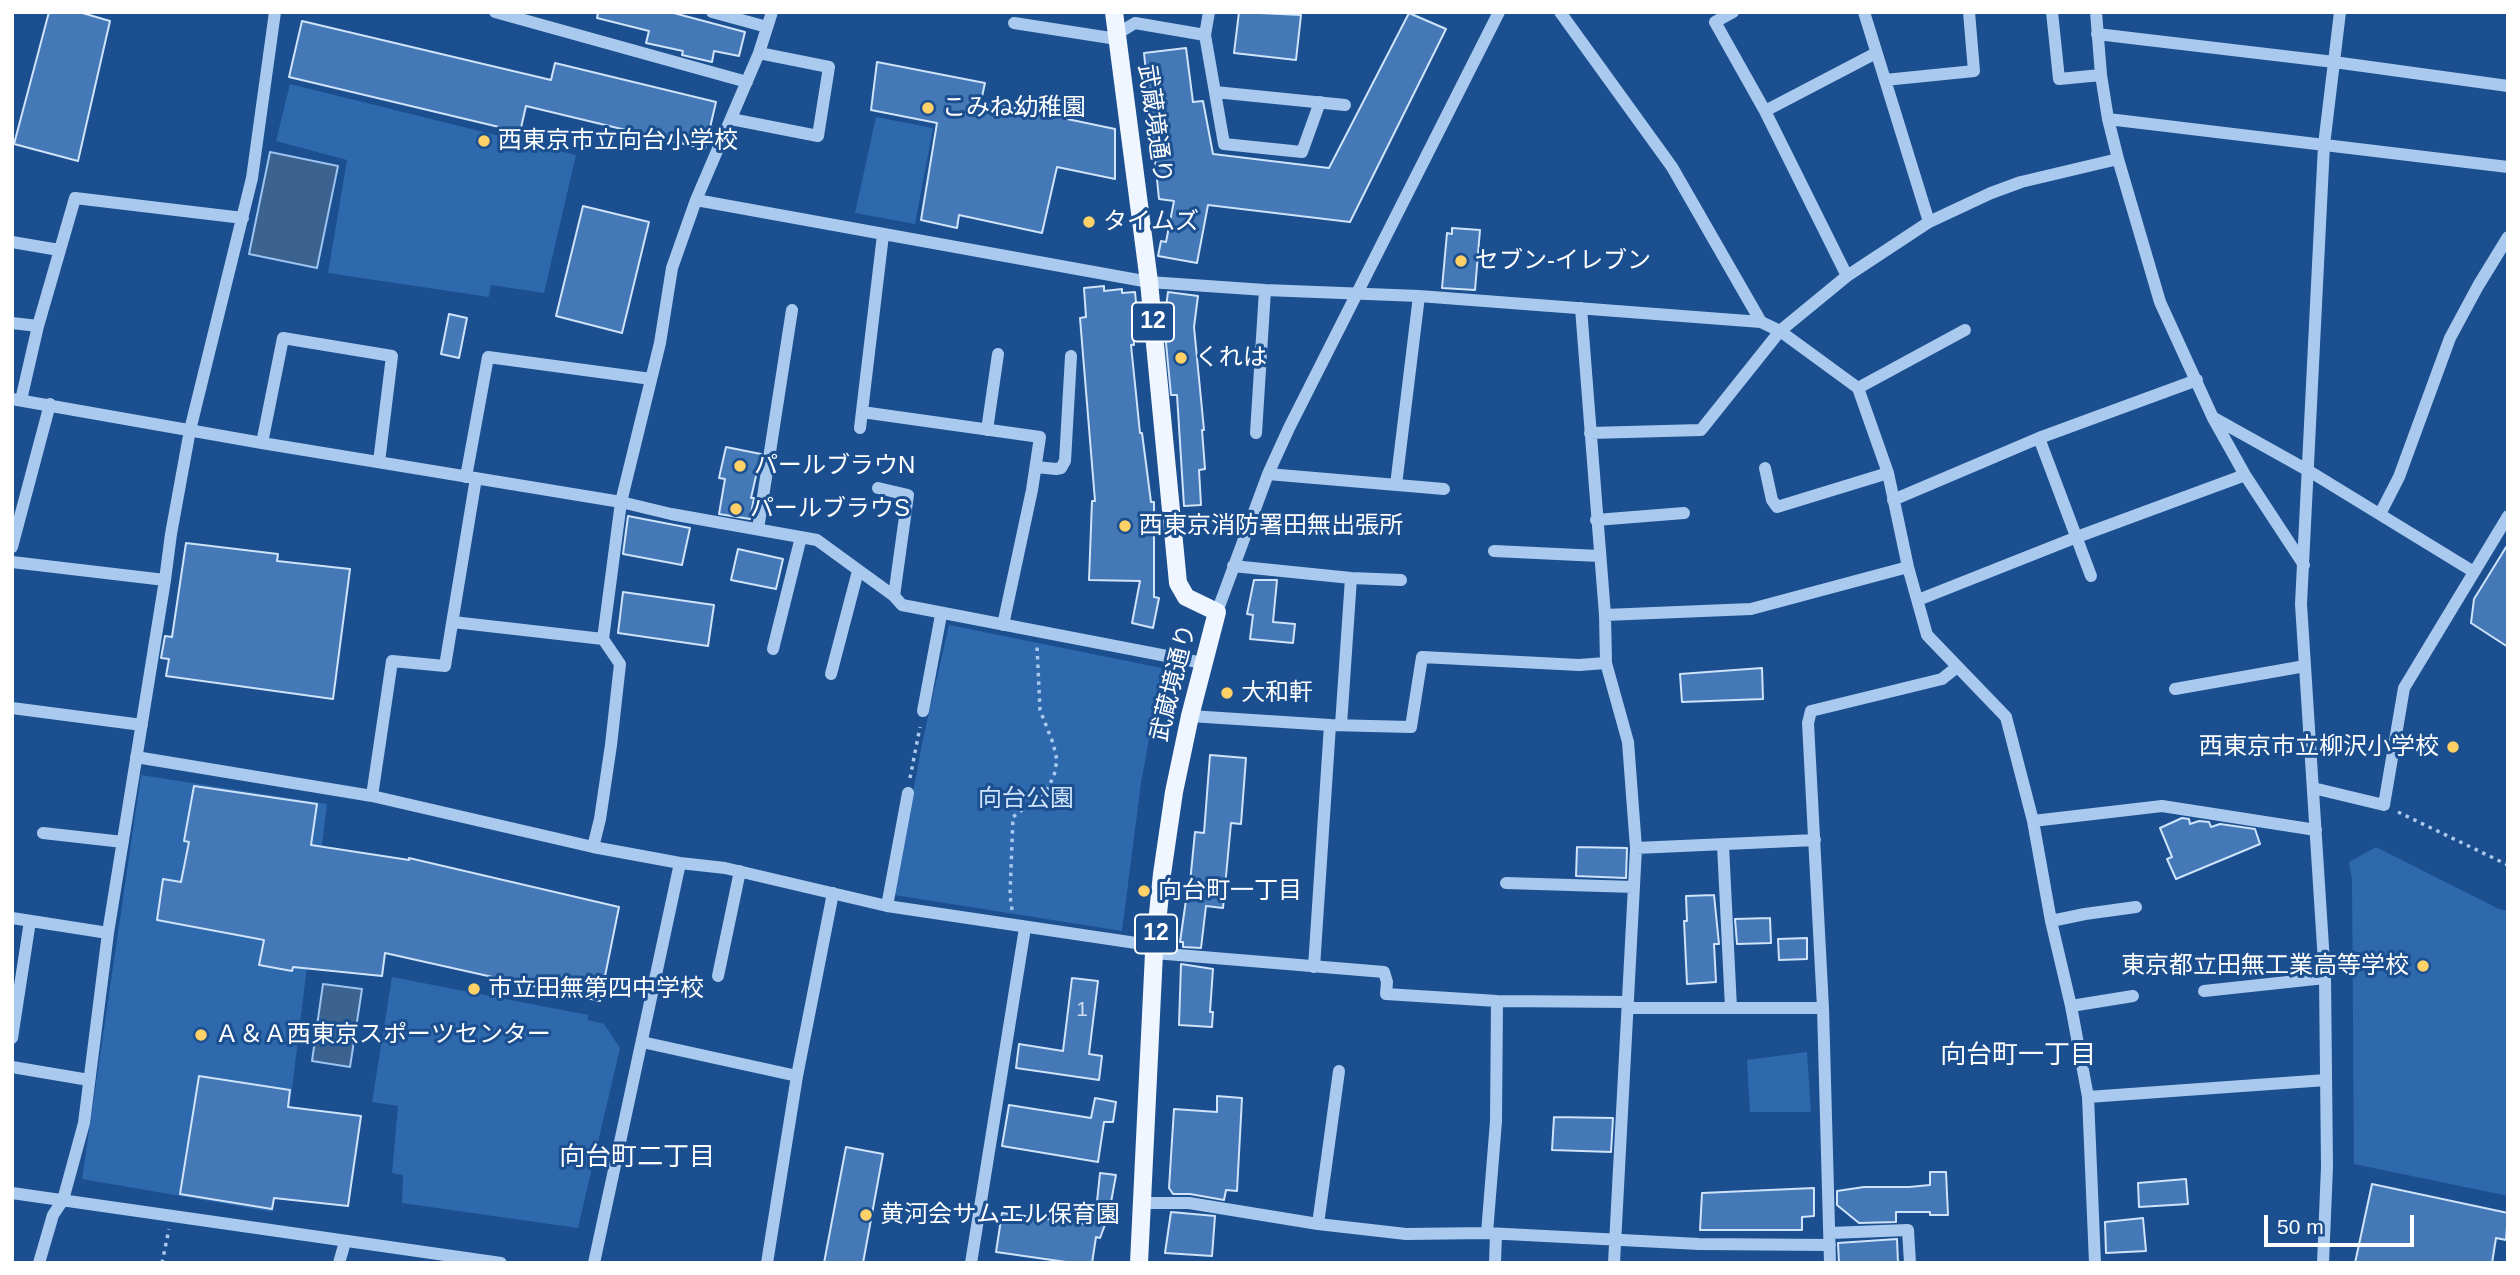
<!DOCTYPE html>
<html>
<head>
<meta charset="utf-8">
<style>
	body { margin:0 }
	#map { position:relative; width:2520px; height:1275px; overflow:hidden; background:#1b4f8f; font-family:Helvetica,sans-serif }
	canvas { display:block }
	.frame { position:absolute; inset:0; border:14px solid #fff; pointer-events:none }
	.scale { position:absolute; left:2264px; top:1215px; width:150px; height:32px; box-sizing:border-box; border:4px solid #fff; border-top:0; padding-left:9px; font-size:21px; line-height:24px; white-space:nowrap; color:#fff; -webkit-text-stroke:5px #1b4f8f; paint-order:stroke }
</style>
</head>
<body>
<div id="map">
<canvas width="2520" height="1275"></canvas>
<div class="frame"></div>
<div class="scale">50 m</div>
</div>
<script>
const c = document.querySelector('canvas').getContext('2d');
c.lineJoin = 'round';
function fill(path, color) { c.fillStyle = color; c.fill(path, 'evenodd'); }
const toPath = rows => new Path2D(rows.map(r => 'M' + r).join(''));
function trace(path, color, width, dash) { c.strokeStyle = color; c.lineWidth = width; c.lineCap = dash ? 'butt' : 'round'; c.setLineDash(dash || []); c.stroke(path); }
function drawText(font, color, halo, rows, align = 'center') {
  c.font = font + ' Helvetica,"Noto Sans JP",sans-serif'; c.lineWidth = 6; c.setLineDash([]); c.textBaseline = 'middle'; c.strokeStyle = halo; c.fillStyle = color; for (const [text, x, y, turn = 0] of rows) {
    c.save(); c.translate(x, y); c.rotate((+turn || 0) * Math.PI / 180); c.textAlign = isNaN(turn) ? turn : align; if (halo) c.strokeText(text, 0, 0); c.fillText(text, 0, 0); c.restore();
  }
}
fill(toPath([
	[290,84,576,155,544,293,491,285,489,297,328,273,347,160,276,141],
	[876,117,933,128,915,224,855,213],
	[949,625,1162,668,1141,783,1122,931,894,895,923,739],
	[141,775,327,804,292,1089,273,1212,82,1179],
	[2376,847,2499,909,2508,911,2508,1196,2354,1164,2352,880,2349,862],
	[392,977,588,1015,588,1020,604,1024,620,1048,578,1228,402,1203,403,1175,392,1173,398,1106,372,1102],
	[1807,1052,1811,1112,1750,1112,1747,1060]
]), '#2e69ad');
const water = toPath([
	[270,152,338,166,317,268,249,254,270,152],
	[323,984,362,989,350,1067,312,1061,323,984]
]);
fill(water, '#3c6290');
trace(water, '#9cc4f0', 2);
const building = toPath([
	[49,12,79,12,110,21,78,161,14,144,49,12],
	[598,12,670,12,745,32,739,56,714,51,712,62,682,55,683,51,646,43,649,31,597,18,598,12],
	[1239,12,1301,15,1296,60,1234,53,1239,12],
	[1409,13,1446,29,1350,222,1208,205,1197,263,1158,256,1161,241,1166,242,1174,201,1159,199,1144,53,1186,48,1193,102,1203,101,1213,154,1329,168,1409,13],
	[302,21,551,80,555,63,716,102,705,149,526,106,520,132,289,77,302,21],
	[877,62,985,83,981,101,1115,129,1115,179,1057,167,1042,233,959,215,957,228,921,220,937,123,871,110,877,62],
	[583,206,649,222,622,333,556,316,583,206],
	[1452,228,1480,230,1475,290,1442,288,1447,233,1452,234,1452,228],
	[1104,286,1104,291,1122,289,1122,293,1135,292,1137,313,1132,314,1134,345,1131,345,1140,433,1142,433,1151,502,1154,502,1154,597,1159,598,1153,628,1132,623,1140,581,1089,580,1092,501,1095,501,1080,318,1086,317,1084,288,1104,286],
	[1168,292,1198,296,1194,327,1204,430,1202,430,1205,469,1199,470,1201,505,1184,506,1177,395,1171,395,1164,322,1168,292],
	[449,314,467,318,459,358,441,354,449,314],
	[726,447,761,454,751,498,754,498,750,519,719,514,725,479,719,478,726,447],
	[628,516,690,528,682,565,623,554,628,516],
	[186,543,278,554,277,561,350,569,333,699,166,676,169,659,161,658,165,636,172,637,186,543],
	[2508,544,2508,647,2471,623,2474,599,2508,544],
	[738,549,783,559,776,589,731,580,738,549],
	[1254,580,1277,580,1273,622,1295,624,1293,643,1250,639,1253,615,1247,614,1254,580],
	[623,592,714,605,708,646,618,633,623,592],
	[1762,668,1763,699,1682,702,1680,674,1762,668],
	[1210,755,1246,758,1241,824,1231,823,1223,908,1206,906,1201,948,1183,947,1183,942,1180,942,1187,893,1189,893,1195,832,1204,833,1210,755],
	[194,786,317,804,311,845,409,860,409,858,619,907,600,1001,385,953,382,976,293,967,292,971,259,965,264,940,157,920,163,879,181,882,189,842,184,841,194,786],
	[2182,818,2189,819,2190,824,2199,821,2209,822,2211,827,2220,824,2255,829,2260,844,2176,879,2167,859,2172,857,2160,828,2182,818],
	[1577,847,1627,848,1626,878,1576,876,1577,847],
	[1714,895,1719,944,1714,944,1716,982,1687,984,1684,921,1687,921,1686,896,1714,895],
	[1770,918,1771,943,1737,944,1735,919,1770,918],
	[1807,938,1807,959,1779,960,1778,939,1807,938],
	[1181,964,1213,969,1210,1012,1213,1012,1212,1027,1179,1025,1181,964],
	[1072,978,1098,981,1089,1054,1102,1056,1099,1080,1016,1068,1019,1044,1063,1051,1072,978],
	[199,1076,290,1090,288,1107,361,1116,348,1206,274,1198,272,1209,180,1194,199,1076],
	[1217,1096,1242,1098,1237,1191,1226,1190,1224,1200,1190,1194,1173,1194,1169,1188,1174,1109,1217,1112,1217,1096],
	[1095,1098,1116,1102,1113,1122,1104,1122,1098,1162,1002,1146,1009,1105,1091,1118,1095,1098],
	[1554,1117,1613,1118,1611,1152,1552,1150,1554,1117],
	[846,1147,883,1154,863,1263,824,1263,846,1147],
	[1930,1172,1946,1172,1948,1215,1930,1215,1930,1212,1896,1212,1896,1222,1859,1223,1837,1205,1837,1191,1864,1187,1909,1187,1930,1185,1930,1172],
	[1100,1173,1116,1175,1109,1213,1114,1214,1106,1222,1100,1238,1096,1237,1092,1263,1073,1263,996,1252,1002,1213,1085,1224,1087,1209,1096,1211,1100,1173],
	[2186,1179,2188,1204,2139,1207,2138,1183,2186,1179],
	[2372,1184,2508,1213,2506,1240,2496,1238,2492,1263,2355,1263,2372,1184],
	[1814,1188,1814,1216,1802,1217,1802,1230,1700,1230,1702,1193,1814,1188],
	[1171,1212,1215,1216,1212,1256,1165,1253,1171,1212],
	[2143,1218,2146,1251,2106,1253,2105,1222,2143,1218],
	[1897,1239,1898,1263,1839,1263,1838,1243,1897,1239]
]);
fill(building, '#4478b7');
trace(building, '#cfe3fa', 2);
trace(toPath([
	[910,778,920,727],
	[2398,812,2508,865],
	[1012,910,1010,895,1013,817,1046,791,1054,776,1057,760,1053,743,1040,710,1037,646],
	[162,1263,169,1229]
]), '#a9c9ee', 3.5, [3.5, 5]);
trace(toPath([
	[495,12,747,82],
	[712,12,767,27],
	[1209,12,1205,35,1224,144,1302,152,1320,102],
	[1560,12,1672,167,1761,322],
	[1733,12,1715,22,1765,111,1847,276],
	[1864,12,1929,222],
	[2052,12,2059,79,2101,75],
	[2096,12,2101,75,2108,119,2118,159,2160,302,2213,418,2245,475,2304,565],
	[1014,23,1117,39],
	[1117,34,1135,23,1205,35],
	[2097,34,2334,62,2508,86],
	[1885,80,1974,71,1969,12],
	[1215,92,1345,105],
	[1765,111,1876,53],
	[731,119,818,136,829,67,759,53],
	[2108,119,2508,167],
	[696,200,1149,282,1265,290,1419,296,1761,322,1780,331,1858,388,1888,473,1908,567,1927,635,2006,717,2033,821,2051,921,2071,1006,2088,1097,2095,1263],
	[12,242,59,250],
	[1581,308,1605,615,1606,663,1628,742,1636,848,1614,1263],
	[12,323,38,326],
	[1858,388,1965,330],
	[12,399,262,443,621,502,671,514,817,540,894,596,902,605,1203,663],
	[21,400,38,326,75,198,243,218],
	[862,412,1040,437,1032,490,1003,625],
	[2214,418,2309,471,2474,572],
	[860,428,883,235],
	[987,430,998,354],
	[1256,433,1265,290],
	[1590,433,1701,430,1780,331,1847,276,1929,222,1991,193,2021,182,2118,159],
	[2039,438,2091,576],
	[262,443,283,338,392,356,379,462],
	[1036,467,1056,469,1061,468,1065,461,1071,356],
	[1765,468,1772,500,1777,507,1888,473],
	[1268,474,1444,489],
	[466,477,488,357,651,379],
	[1396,485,1419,296],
	[878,488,908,495,894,596],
	[1893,500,2039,438,2197,380],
	[2380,514,2399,477,2450,338,2478,286,2508,237],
	[1596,520,1684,513],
	[758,529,792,310],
	[12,547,50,404],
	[1494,551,1599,556],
	[12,562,165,580],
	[1233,566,1351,578,1401,580],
	[1918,600,2077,537,2245,475],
	[1217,612,1268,474,1289,428,1499,12],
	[1605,615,1751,609,1908,567],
	[453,622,603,639],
	[773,649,801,537],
	[831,674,858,571],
	[2175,689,2305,666],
	[12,708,142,725],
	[923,711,941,615],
	[1190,716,1330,725,1411,727,1422,657,1579,665,1606,663],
	[1341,725,1351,578],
	[136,757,372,796,593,847,680,863,725,868,887,906,1136,943,1154,953,1384,972,1387,982,1386,994,1497,1001,1628,1002],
	[2313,788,2384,805,2404,688,2508,516],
	[372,796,392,661,445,666,476,478],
	[2033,821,2162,806,2316,830],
	[43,833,123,842],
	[1723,845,1731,1008],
	[593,847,600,819,611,745,620,664,603,639,621,502,660,343,672,268,696,200,759,53,772,12],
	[1636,848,1815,840],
	[1506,883,1634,887],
	[887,906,908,793],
	[12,918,108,933],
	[2051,921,2085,914,2136,907],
	[1314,967,1330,725],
	[718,976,740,871],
	[2204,991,2325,978],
	[2071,1006,2133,996],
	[1628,1008,1823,1008],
	[12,1038,30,921],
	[642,1042,797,1076],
	[12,1067,89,1080],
	[2088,1097,2326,1080],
	[12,1193,501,1263],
	[1142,1203,1189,1203,1318,1224,1406,1234,1487,1233,1699,1244,1830,1245],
	[1318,1224,1339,1071],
	[1487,1233,1496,1121,1497,1001],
	[1830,1233,1908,1230,1910,1263],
	[39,1263,53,1215,63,1200,84,1123,108,933,165,580,171,534,190,430,252,178,275,12],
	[339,1263,345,1242],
	[594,1263,680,863],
	[767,1263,797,1076,833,893],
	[971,1263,1025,928],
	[1495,1263,1496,1234],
	[1830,1263,1823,1008,1808,723,1811,711,1942,679,1957,667],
	[2323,1263,2327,1167,2325,978,2301,604,2324,145,2340,12]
]), '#a9c9ee', 12);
trace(toPath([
	[1114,12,1149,282,1178,583,1186,597,1217,612,1190,716,1174,792,1162,874,1154,953,1139,1263]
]), '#f0f6ff', 18);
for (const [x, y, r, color] of [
	[928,108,7,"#ffd166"],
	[484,141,7,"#ffd166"],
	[1089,222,7,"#ffd166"],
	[1461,261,7,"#ffd166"],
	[1181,358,7,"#ffd166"],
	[740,466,7,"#ffd166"],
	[736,509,7,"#ffd166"],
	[1125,526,7,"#ffd166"],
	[1227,693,7,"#ffd166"],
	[2453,747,7,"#ffd166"],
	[1144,891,7,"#ffd166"],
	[2423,966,7,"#ffd166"],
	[474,989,7,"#ffd166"],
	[201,1035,7,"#ffd166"],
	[866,1215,7,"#ffd166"]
]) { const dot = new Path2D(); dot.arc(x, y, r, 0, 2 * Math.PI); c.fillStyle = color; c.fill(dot); trace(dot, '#1b4f8f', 2.5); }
drawText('21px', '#d0dded', null, [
	["1",1082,1010]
]);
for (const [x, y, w] of [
	[1153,322,42],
	[1156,934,42]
]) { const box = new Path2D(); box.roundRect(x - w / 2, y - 19.5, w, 39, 5); c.fillStyle = '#1b4f8f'; c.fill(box); trace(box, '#fff', 2); }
drawText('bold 23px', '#fff', null, [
	["12",1153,322],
	["12",1156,934]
]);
drawText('24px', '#fff', '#1b4f8f', [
	["こみね幼稚園",942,108],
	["西東京市立向台小学校",498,141],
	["タイムズ",1103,222],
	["セブン-イレブン",1475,261],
	["くれは",1195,358],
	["パールブラウN",754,466],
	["パールブラウS",750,509],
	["西東京消防署田無出張所",1139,526],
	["大和軒",1241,693],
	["西東京市立柳沢小学校",2439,747,"right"],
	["向台町一丁目",1158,891],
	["東京都立田無工業高等学校",2409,966,"right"],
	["市立田無第四中学校",488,989],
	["Ａ＆Ａ西東京スポーツセンター",215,1035],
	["黄河会サムエル保育園",880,1215]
], 'left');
drawText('24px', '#fff', '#1b4f8f', [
	["武蔵境通り",1154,124,82],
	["武蔵境通り",1174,683,-76]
]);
drawText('24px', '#cfe3fa', '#1b4f8f', [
	["向台公園",1026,799]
]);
drawText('26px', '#fff', '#1b4f8f', [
	["向台町一丁目",2018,1056],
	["向台町二丁目",637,1158]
]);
</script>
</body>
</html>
